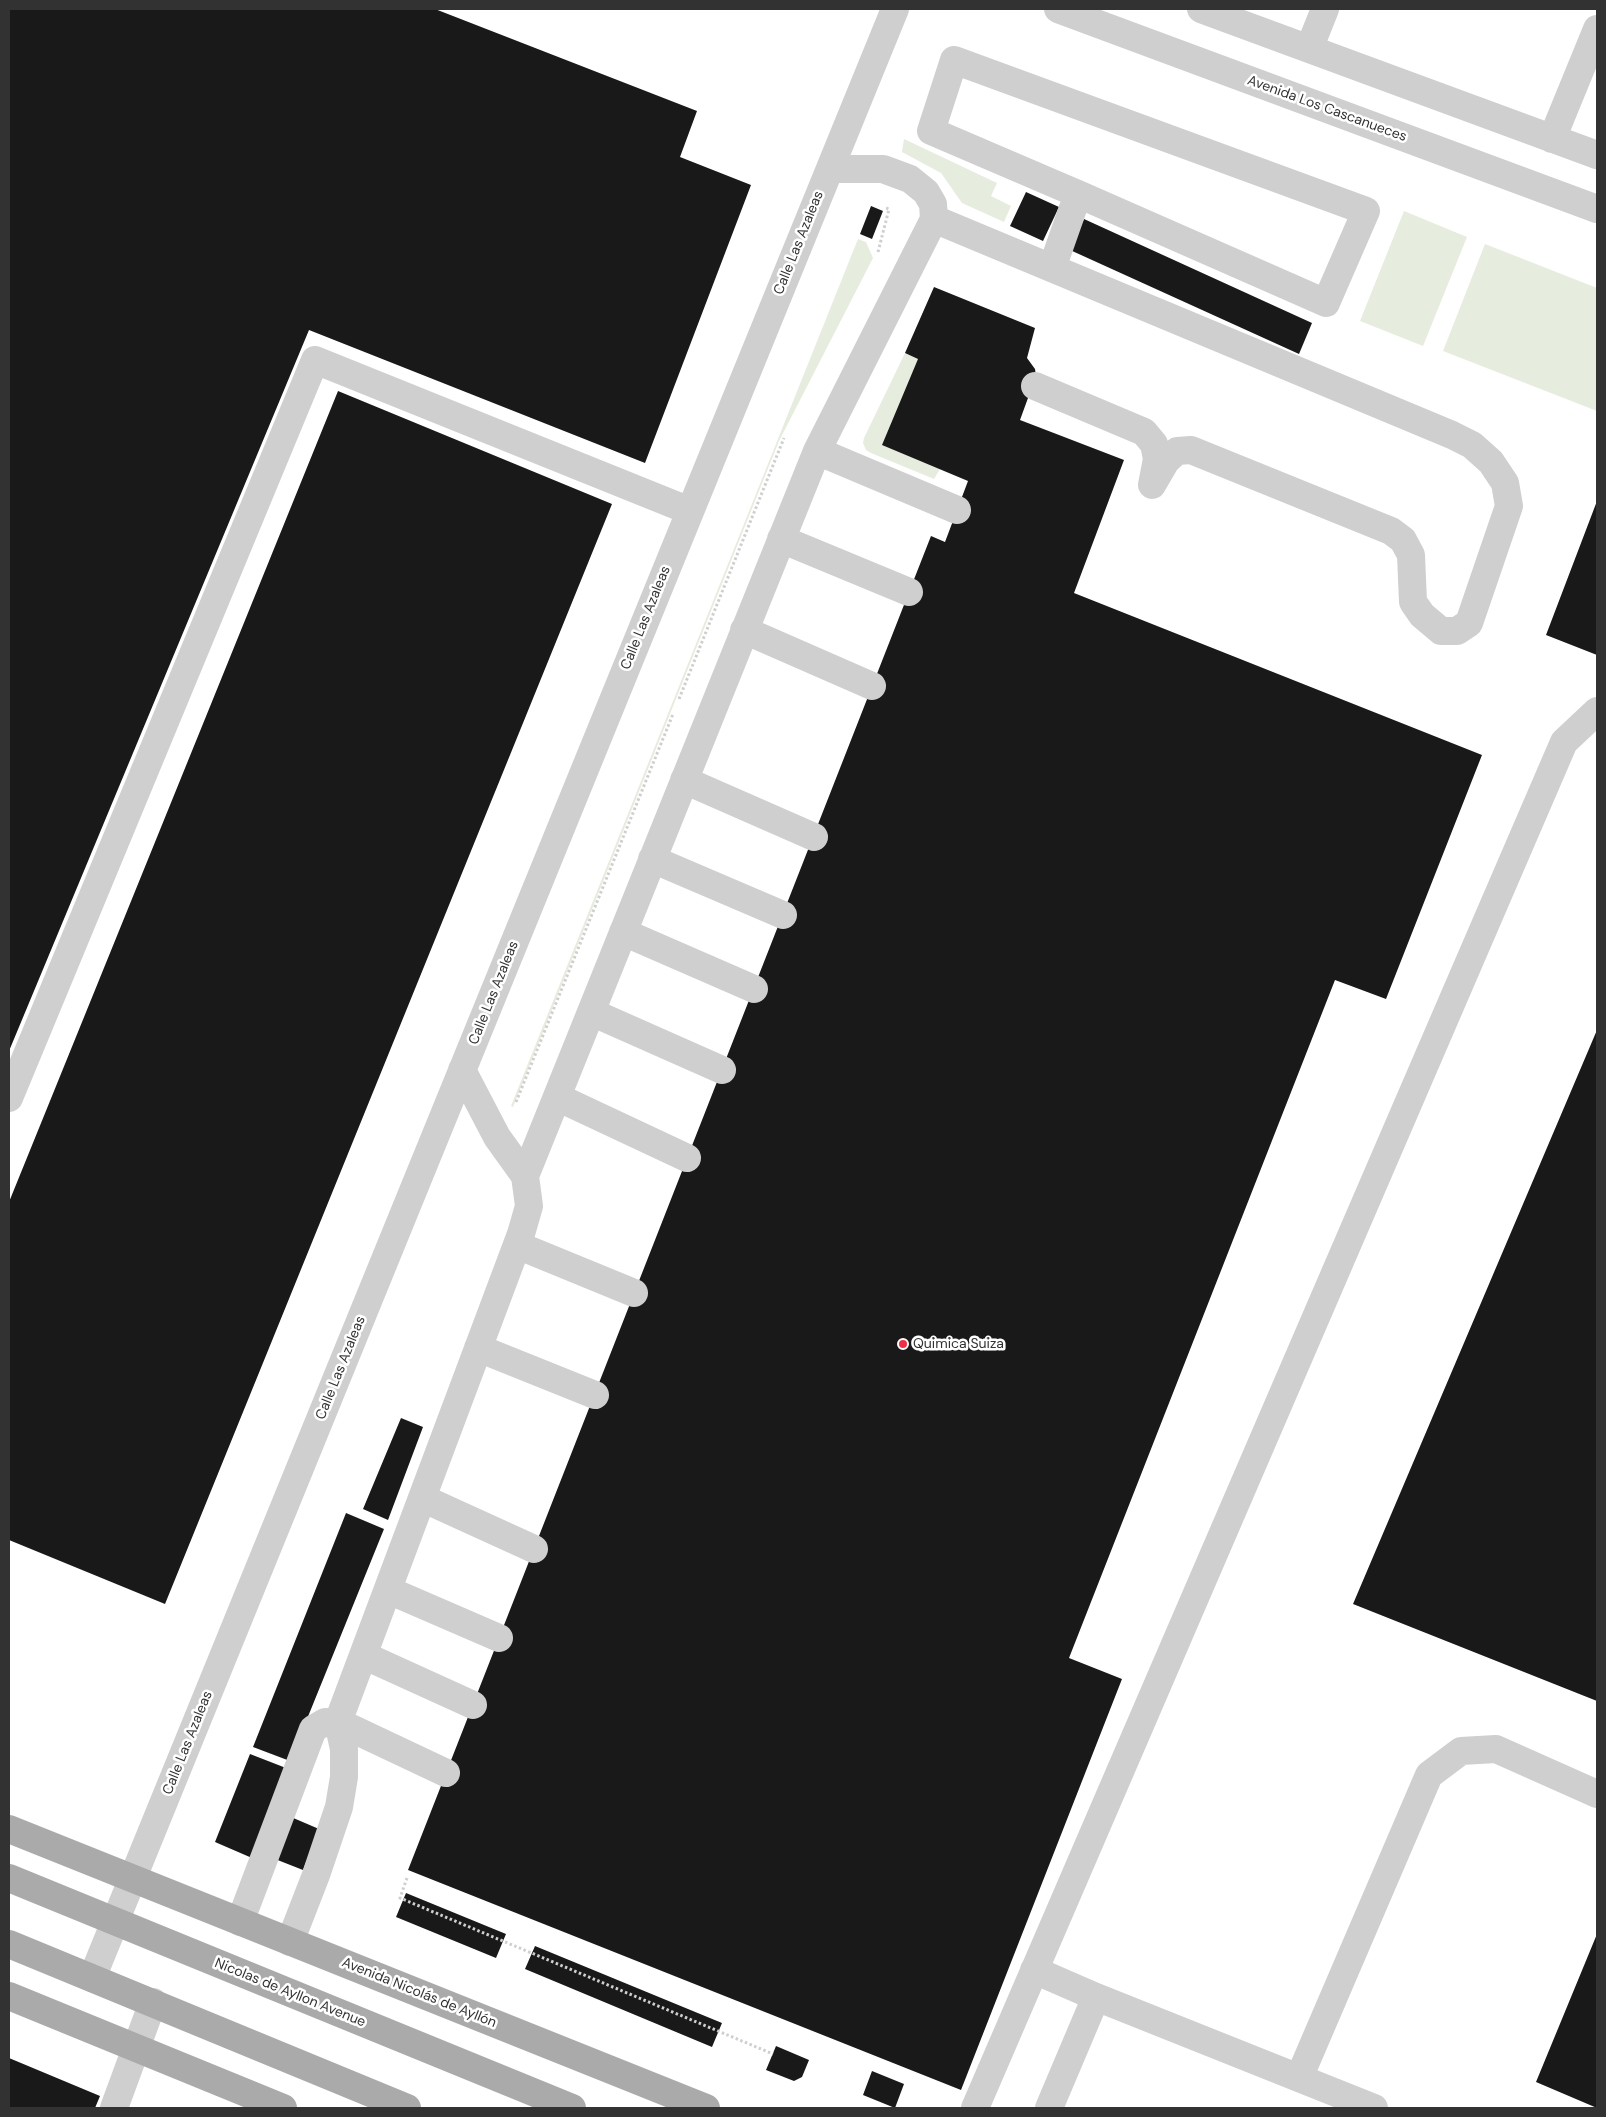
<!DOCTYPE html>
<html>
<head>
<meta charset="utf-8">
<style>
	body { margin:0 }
	#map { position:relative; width:1606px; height:2117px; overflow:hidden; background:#fff; font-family:"DM Sans",sans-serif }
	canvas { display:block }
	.frame { position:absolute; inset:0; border:10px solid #323232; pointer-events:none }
</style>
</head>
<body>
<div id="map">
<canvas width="1606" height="2117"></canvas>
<div class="frame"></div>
</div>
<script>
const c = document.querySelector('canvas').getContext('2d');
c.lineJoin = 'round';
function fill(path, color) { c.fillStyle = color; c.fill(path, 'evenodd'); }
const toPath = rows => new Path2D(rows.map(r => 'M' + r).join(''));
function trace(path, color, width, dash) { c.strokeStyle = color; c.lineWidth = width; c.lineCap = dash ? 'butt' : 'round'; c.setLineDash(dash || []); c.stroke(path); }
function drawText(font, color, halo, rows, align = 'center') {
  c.font = font + ' "DM Sans",sans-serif'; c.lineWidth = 5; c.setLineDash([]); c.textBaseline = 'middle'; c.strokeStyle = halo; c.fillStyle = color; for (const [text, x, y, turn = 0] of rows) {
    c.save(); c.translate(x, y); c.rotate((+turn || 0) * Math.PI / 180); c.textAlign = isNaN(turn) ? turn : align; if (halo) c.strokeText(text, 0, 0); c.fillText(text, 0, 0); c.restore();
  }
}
fill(toPath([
	[904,139,997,183,991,196,1011,206,1004,222,962,203,941,173,902,152],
	[1404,211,1467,237,1423,346,1360,321],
	[858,239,866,242,873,258,779,441,513,1107,511,1106],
	[1485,244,1597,288,1597,411,1443,351],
	[905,353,918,359,940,469,934,479,871,453,866,450,863,443,864,438]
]), '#e6ecde');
fill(toPath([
	[9,9,435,9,697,111,680,157,751,185,645,463,309,330,9,1051],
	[1026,192,1059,207,1043,241,1010,226],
	[871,206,883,211,872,239,860,234],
	[1084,219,1312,323,1299,354,1070,250],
	[934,287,1035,328,1027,358,1035,369,1036,376,1020,420,1124,460,1074,593,1482,755,1386,999,1335,980,1069,1658,1122,1679,961,2090,408,1870,931,536,945,542,968,481,882,445,918,359,905,353],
	[338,391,612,504,165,1604,9,1540,9,1202],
	[1597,501,1597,655,1546,635],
	[1597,1030,1597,1701,1353,1604],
	[401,1418,423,1427,388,1520,363,1509],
	[346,1513,384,1529,290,1761,253,1747],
	[250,1754,286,1768,252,1858,215,1842],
	[291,1817,319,1829,303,1870,275,1859],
	[406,1893,506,1934,496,1958,396,1917],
	[1597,1934,1597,2108,1536,2082],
	[535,1946,722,2023,712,2047,525,1969],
	[776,2046,809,2060,802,2077,794,2081,766,2070],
	[9,2058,100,2096,95,2108,9,2108],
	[872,2071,904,2084,895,2108,863,2095]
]), '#191919');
trace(toPath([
	[878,252,889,209,884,207],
	[679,699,784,438],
	[516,1102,673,714],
	[407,1878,400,1898,773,2054]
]), '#cfcfcf', 3, [2.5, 2.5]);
trace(toPath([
	[1058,9,1597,209],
	[1201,9,1597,155],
	[1309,49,1325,9],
	[1552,139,1597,29],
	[830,169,883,169,910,179,926,192,933,204,934,219,1452,435,1472,445,1491,462,1505,483,1509,506,1469,623,1457,631,1441,631,1422,615,1413,602,1411,555,1403,540,1391,531,1191,450,1177,451,1166,461,1152,485,1157,459,1154,444,1144,432,1035,386],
	[1052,268,1078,194,1326,303,1366,211,954,60,931,131,1078,194],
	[817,451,957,510],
	[781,539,909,592],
	[744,630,872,686],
	[684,780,814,837],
	[652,859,783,915],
	[623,932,754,989],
	[591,1012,722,1070],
	[462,1070,497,1137,525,1176],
	[557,1097,687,1158],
	[9,1098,315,360,690,511],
	[517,1245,634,1293],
	[478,1348,595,1395],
	[422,1498,534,1549],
	[388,1590,499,1638],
	[363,1655,473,1705],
	[240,1922,313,1729,325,1722,338,1722,446,1773],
	[290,1942,316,1875,339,1807,344,1777,344,1749,338,1722,521,1234,529,1206,525,1176,817,451,934,219],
	[1034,1970,1096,1997,1374,2108],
	[92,1978,895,9],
	[1299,2078,1429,1775,1461,1751,1496,1749,1597,1794],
	[114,2108,153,2002],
	[975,2108,1564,742,1597,711],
	[1049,2108,1096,1997]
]), '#cfcfcf', 28);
trace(toPath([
	[9,1829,706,2108],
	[9,1878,572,2108],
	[9,1944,407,2108],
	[9,1996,283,2108]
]), '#aaa', 28);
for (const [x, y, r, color] of [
	[903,1344,5,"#ef2e46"]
]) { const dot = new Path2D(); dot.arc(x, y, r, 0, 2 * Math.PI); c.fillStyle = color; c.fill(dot); trace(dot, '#fff', 2); }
drawText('14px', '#323232', '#fff', [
	["Avenida Los Cascanueces",1327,109,20],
	["Calle Las Azaleas",799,243,-68],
	["Calle Las Azaleas",646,618,-68],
	["Calle Las Azaleas",494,993,-68],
	["Calle Las Azaleas",341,1368,-68],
	["Calle Las Azaleas",188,1743,-68],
	["Nicolas de Ayllon Avenue",290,1993,22],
	["Avenida Nicolás de Ayllón",419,1993,22]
]);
drawText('14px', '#323232', '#fff', [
	["Quimica Suiza",913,1344]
], 'left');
</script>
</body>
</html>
